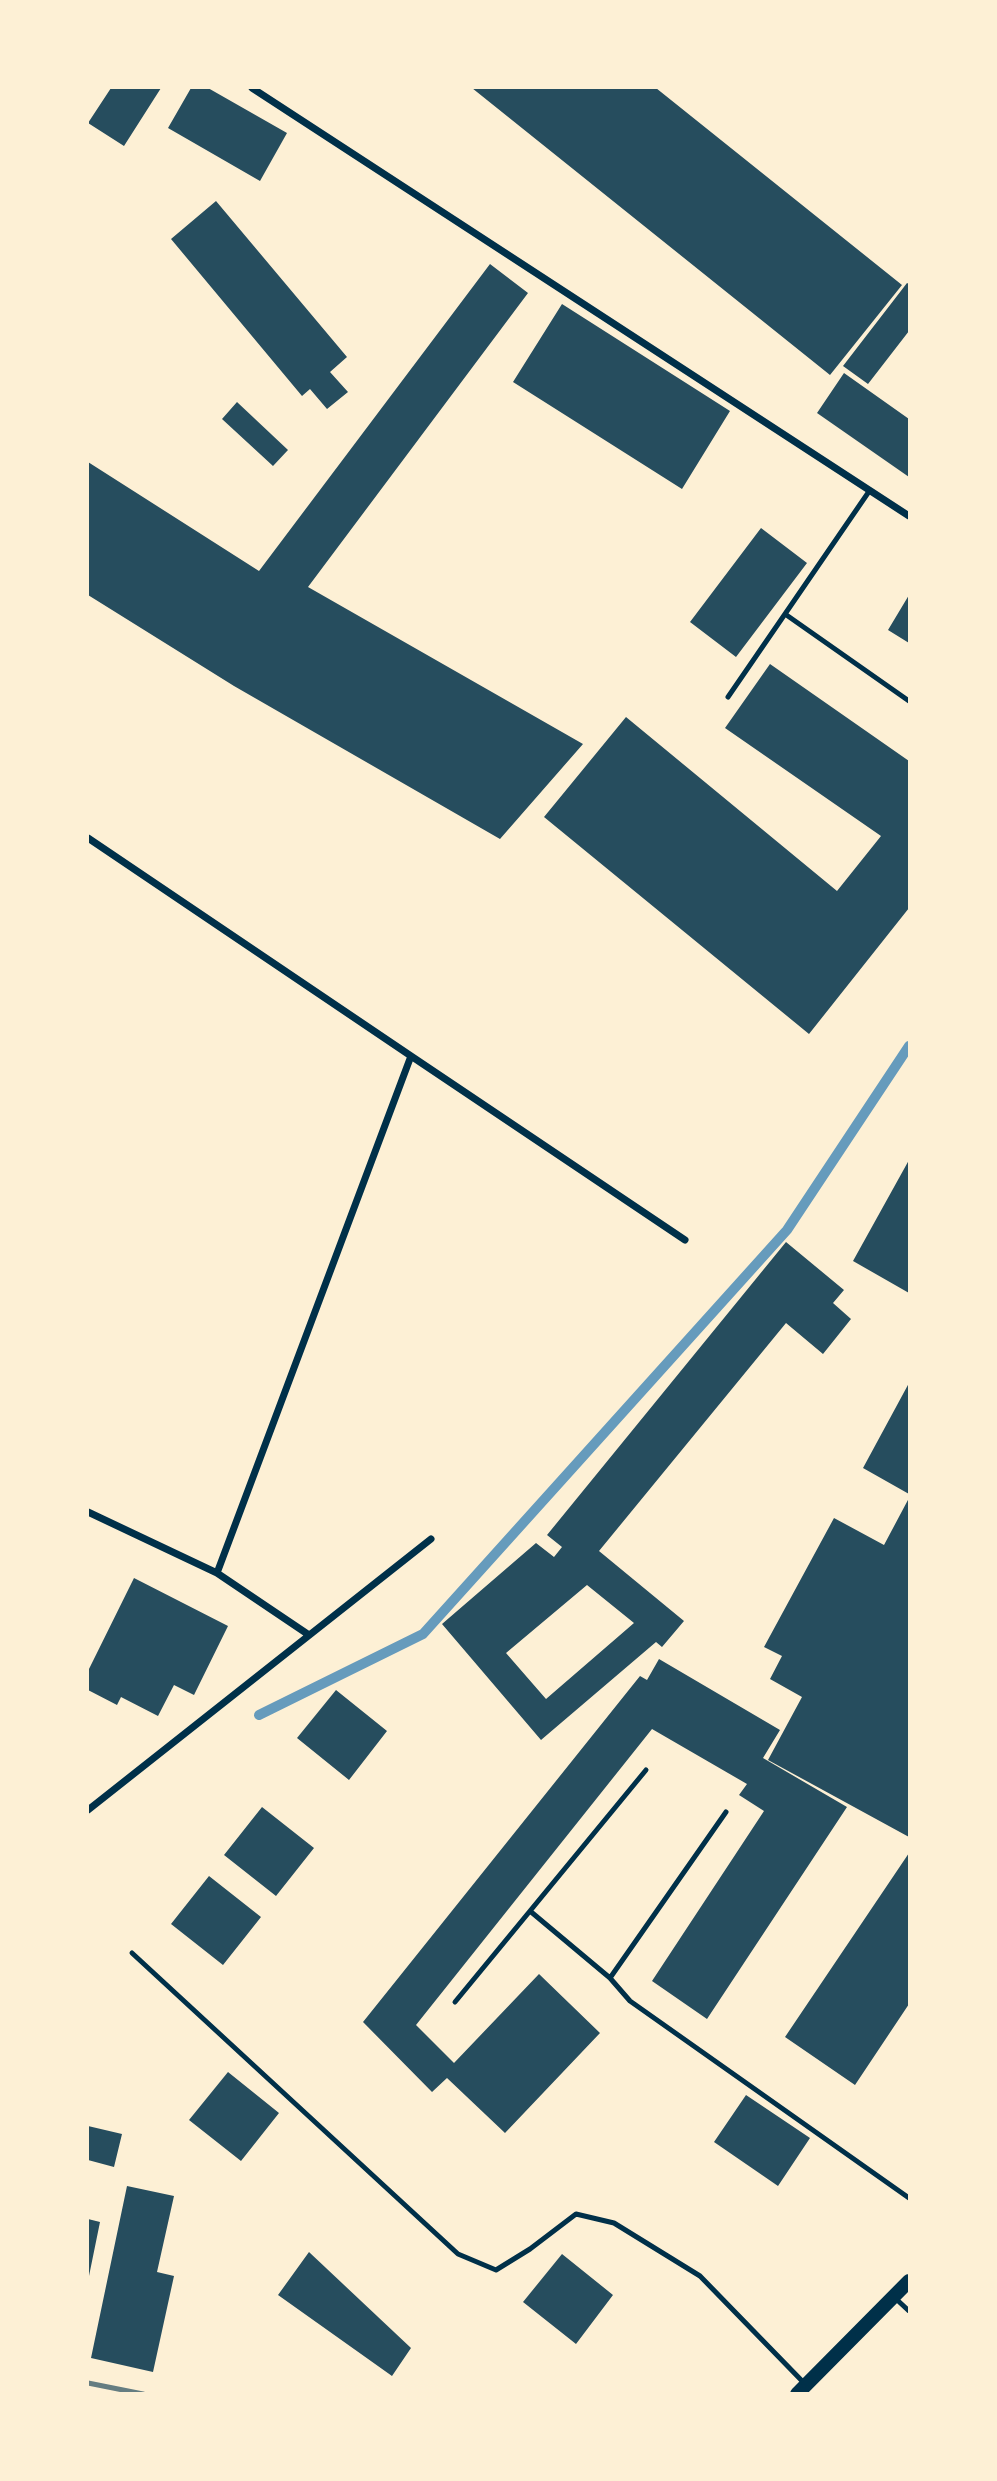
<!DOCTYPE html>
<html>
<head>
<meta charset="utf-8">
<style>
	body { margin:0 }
	#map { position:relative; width:997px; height:2481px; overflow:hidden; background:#fdf0d5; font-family:Mulish,sans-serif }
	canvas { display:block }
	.frame { position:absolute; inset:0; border:89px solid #fdf0d5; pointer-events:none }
</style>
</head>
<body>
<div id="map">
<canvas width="997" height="2481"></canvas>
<div class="frame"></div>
</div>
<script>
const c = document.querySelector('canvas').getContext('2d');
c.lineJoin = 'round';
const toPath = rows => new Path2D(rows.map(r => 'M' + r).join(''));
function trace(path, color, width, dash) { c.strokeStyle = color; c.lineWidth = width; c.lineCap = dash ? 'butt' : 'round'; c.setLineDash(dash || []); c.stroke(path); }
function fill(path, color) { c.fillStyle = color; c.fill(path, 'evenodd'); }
trace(toPath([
	[259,1715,423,1634,787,1230,909,1046]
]), '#669bbc', 10);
fill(toPath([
	[111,88,161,88,124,146,88,123],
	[191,88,208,88,287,133,260,181,168,128],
	[472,88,656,88,902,285,830,375],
	[216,201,347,357,330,372,348,392,327,409,310,389,302,396,171,239],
	[490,264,528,293,308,587,583,744,500,839,234,686,88,595,88,462,259,571],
	[907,283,909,284,909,331,868,384,843,366],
	[562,304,730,411,682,489,513,382],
	[844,373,909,419,909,477,817,413],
	[237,402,288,450,273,466,222,419],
	[761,528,807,563,736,657,690,622],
	[909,595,909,643,888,630],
	[770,664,909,761,909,908,809,1034,544,817,626,717,837,891,881,836,725,728],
	[909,1160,909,1293,853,1261],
	[786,1242,844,1290,833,1303,851,1319,823,1354,786,1323,599,1551,684,1621,662,1647,656,1642,541,1740,442,1624,536,1543,554,1557,562,1547,547,1535],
	[587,1585,634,1623,546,1699,506,1653],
	[909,1383,909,1494,863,1468],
	[909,1498,909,1837,768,1760,802,1697,770,1679,782,1656,764,1647,834,1518,884,1545],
	[134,1578,228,1626,194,1695,174,1685,158,1716,121,1697,117,1705,88,1690,88,1671],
	[659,1659,780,1730,763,1758,847,1807,707,2019,652,1981,764,1811,739,1795,747,1784,652,1729,416,2025,454,2063,539,1974,600,2033,505,2133,447,2078,432,2092,363,2022,640,1676,647,1680],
	[336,1690,387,1731,349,1780,297,1738],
	[262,1807,314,1848,276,1896,224,1855],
	[909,1853,909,2004,855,2085,785,2037],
	[209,1876,261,1917,223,1965,171,1924],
	[228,2072,279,2113,241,2161,189,2120],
	[746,2095,810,2138,778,2186,714,2142],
	[88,2126,122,2134,114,2167,88,2160],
	[127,2186,174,2196,157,2272,174,2276,153,2372,91,2358],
	[88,2219,100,2222,89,2276,88,2276],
	[309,2252,411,2348,392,2376,278,2295],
	[562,2254,613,2295,576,2344,523,2302]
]), '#264d5e');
trace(toPath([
	[870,490,785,614,909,701],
	[728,697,785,614],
	[726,1812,610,1978,630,2001,909,2198],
	[530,1911,646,1770],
	[132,1953,458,2254,496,2270,530,2249,576,2214,614,2223,700,2276,806,2385],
	[455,2002,530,1911,610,1978],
	[894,2297,909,2311]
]), '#003049', 5);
trace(toPath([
	[252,88,909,516],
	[88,838,411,1056,217,1573],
	[411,1056,685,1240],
	[88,1512,217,1573,309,1635],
	[88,1810,431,1539]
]), '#003049', 7);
trace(toPath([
	[797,2394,909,2281]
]), '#003049', 14);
trace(toPath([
	[88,2383,143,2394]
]), '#657d81', 5);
</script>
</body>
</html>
